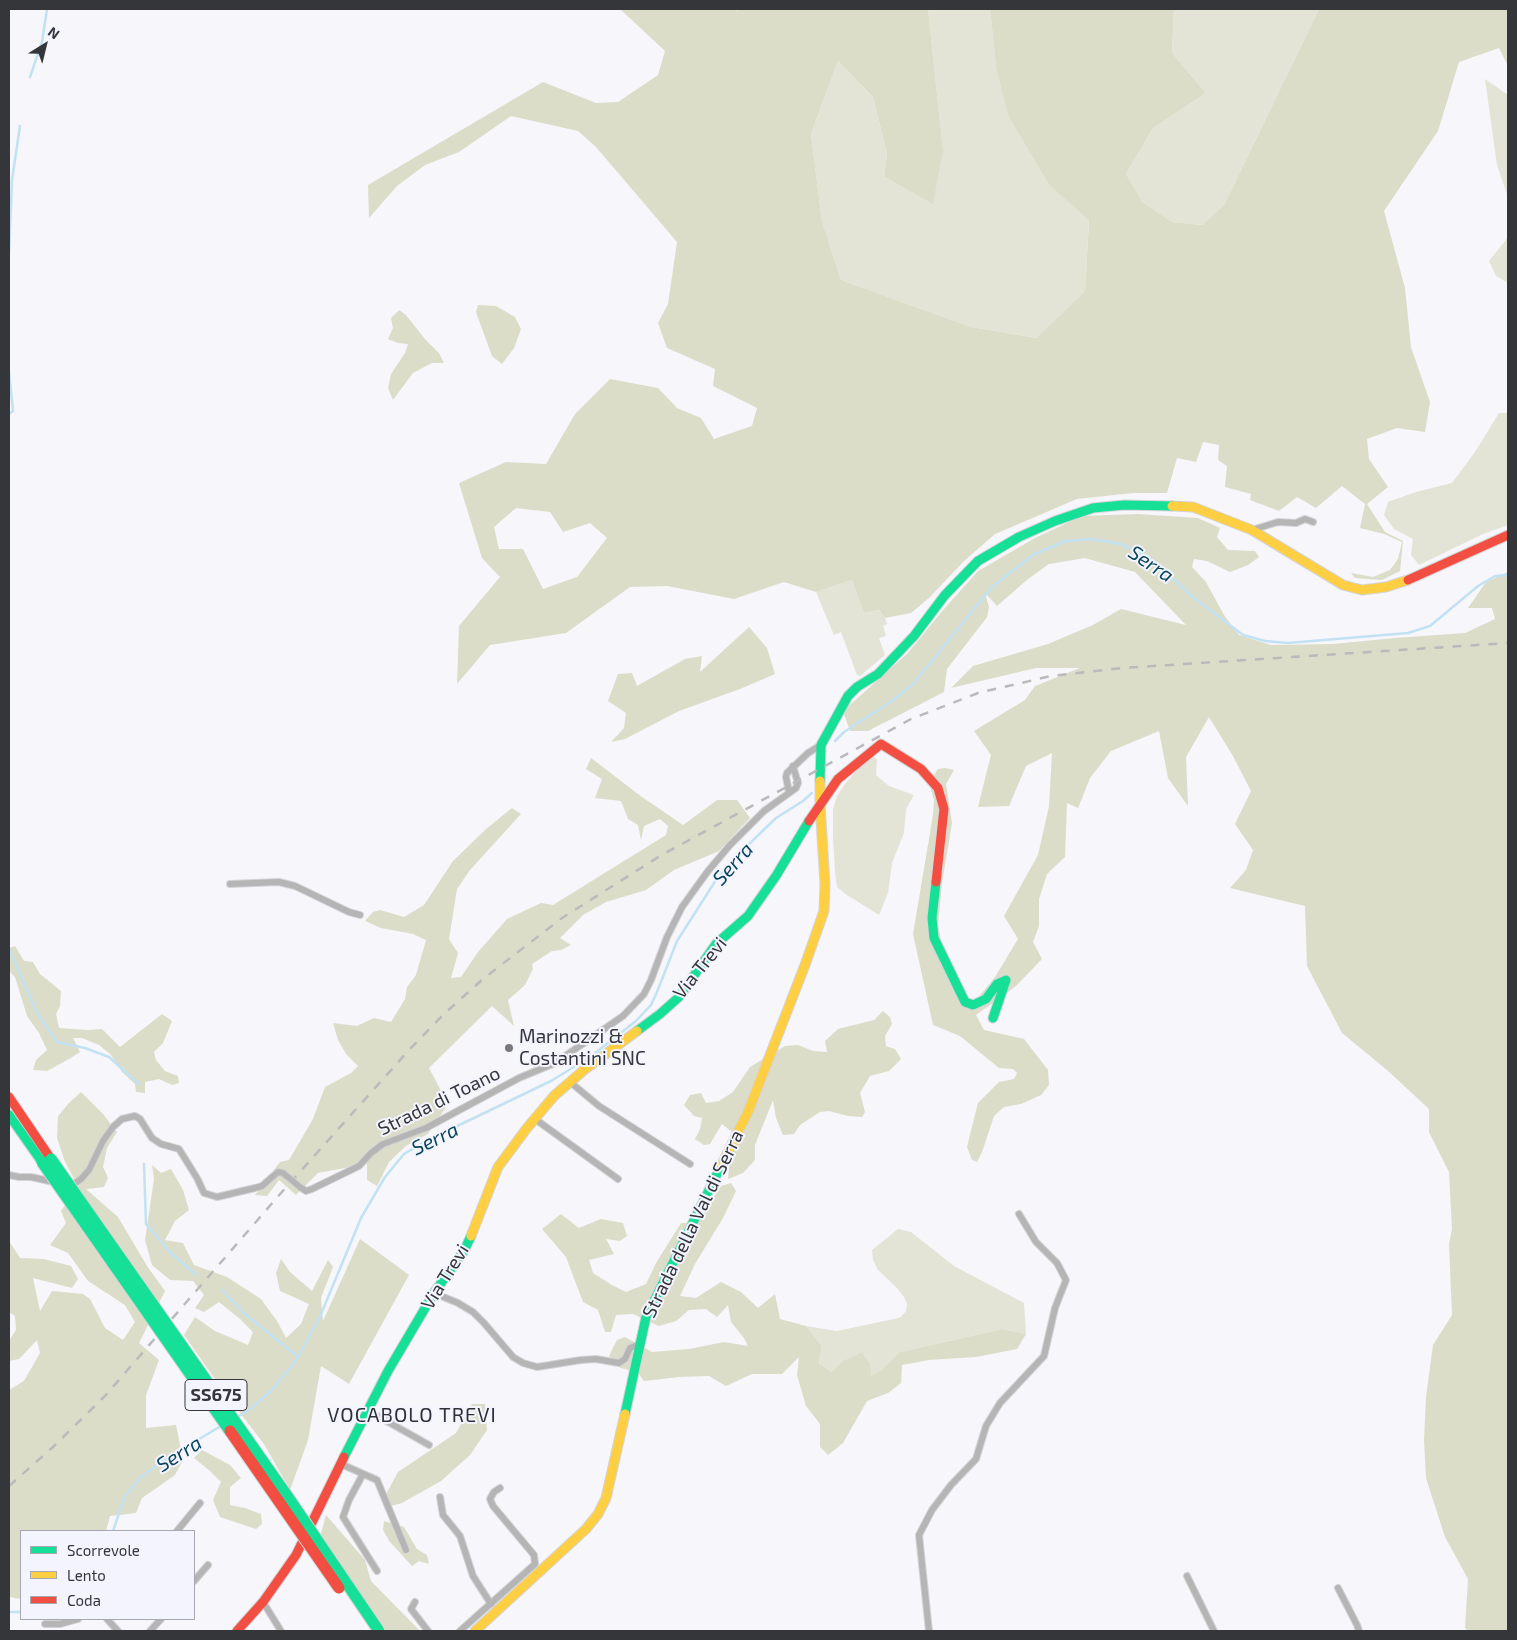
<!DOCTYPE html>
<html>
<head>
<meta charset="utf-8">
<style>
	body { margin:0 }
	#map { position:relative; width:1517px; height:1640px; overflow:hidden; background:#f6f6fb; font-family:"Exo 2",sans-serif }
	canvas { display:block }
	.frame { position:absolute; inset:0; border:10px solid #35363a; pointer-events:none }
	.legend { position:absolute; left:20px; top:1530px; width:175px; height:90px; box-sizing:border-box; background:#f3f4fe; border:1px solid #a7a8b0; margin:0; padding:6px 9px; list-style:none; font-size:15px; color:#35363a }
	.legend li { display:flex; align-items:center; gap:10px; height:25px }
	.legend b { width:25px; border:1px solid #a7a8b0 }
	.north { position:absolute; left:20px; top:20px; width:50px; height:50px; -webkit-text-stroke:4px #f3f4fe; paint-order:stroke; rotate:36deg; font-size:14px; font-weight:700; line-height:20px; text-align:center; color:#35363a }
	.north::after { content:''; display:block; margin:auto; width:18px; height:22px; background:#35363a; clip-path:polygon(50% 0,100% 100%,50% 72%,0 100%) }
</style>
</head>
<body>
<div id="map">
<canvas width="1517" height="1640"></canvas>
<div class="frame"></div>
<ul class="legend">
<li><b style="height:6px;background:#16e098"></b>Scorrevole</li>
<li><b style="height:6px;background:#ffcf43"></b>Lento</li>
<li><b style="height:6px;background:#f24e42"></b>Coda</li>
</ul>
<div class="north">N</div>
</div>
<script>
const c = document.querySelector('canvas').getContext('2d');
c.lineJoin = 'round';
function fill(path, color) { c.fillStyle = color; c.fill(path, 'evenodd'); }
const toPath = rows => new Path2D(rows.map(r => 'M' + r).join(''));
function trace(path, color, width, dash) { c.strokeStyle = color; c.lineWidth = width; c.lineCap = dash ? 'butt' : 'round'; c.setLineDash(dash || []); c.stroke(path); }
function drawText(font, color, halo, rows, align = 'center') {
  c.font = font + ' "Exo 2",sans-serif'; c.lineWidth = 4; c.setLineDash([]); c.textBaseline = 'middle'; c.strokeStyle = halo; c.fillStyle = color; for (const [text, x, y, turn = 0] of rows) {
    c.save(); c.translate(x, y); c.rotate((+turn || 0) * Math.PI / 180); c.textAlign = isNaN(turn) ? turn : align; if (halo) c.strokeText(text, 0, 0); c.fillText(text, 0, 0); c.restore();
  }
}
fill(toPath([
	[928,9,990,9,996,67,1050,186,1089,219,1085,291,1038,338,971,327,841,280,822,221,811,134,838,61,873,97,887,154,884,176,943,150],
	[1174,9,1319,9,1224,205,1202,225,1172,222,1141,202,1126,174,1153,128,1206,93,1172,53],
	[1485,79,1508,95,1508,197,1497,165],
	[1508,237,1508,283,1496,276,1489,261],
	[1499,413,1508,413,1508,525,1483,534,1419,565,1411,555,1413,539,1394,529,1384,515,1388,502,1416,492,1452,483,1475,452],
	[852,580,864,613,879,610,885,618,887,624,883,626,886,636,879,638,885,655,860,676,857,675,841,632,834,635,816,592],
	[873,756,877,760,876,775,889,786,914,795,906,809,904,833,892,863,888,893,879,915,847,895,837,887,835,872,833,838,833,810,837,796,845,784,866,759],
	[898,1229,911,1232,954,1266,1024,1303,1026,1334,1002,1329,900,1352,881,1370,871,1377,843,1361,831,1372,819,1363,822,1346,806,1326,837,1331,894,1319,901,1317,906,1311,907,1304,904,1297,897,1288,878,1270,873,1260,872,1250]
]), '#e3e4d6');
fill(toPath([
	[620,9,736,9,737,11,739,9,928,9,943,150,933,204,884,176,887,154,873,97,838,61,811,134,822,221,841,280,971,327,1037,338,1085,291,1089,220,1050,186,1008,115,996,67,990,9,1174,9,1172,53,1206,93,1153,128,1126,174,1142,202,1172,222,1202,225,1224,205,1319,9,1508,9,1508,66,1499,48,1459,62,1438,131,1384,211,1405,288,1411,347,1430,402,1425,432,1397,428,1367,439,1369,459,1388,487,1367,504,1385,532,1403,541,1400,571,1382,580,1355,578,1351,573,1373,577,1390,570,1398,559,1402,542,1384,534,1360,528,1365,504,1342,486,1316,508,1297,497,1279,511,1250,500,1251,494,1225,487,1227,466,1218,460,1219,445,1203,442,1196,462,1177,458,1167,493,1133,493,1077,499,995,534,964,561,929,598,911,613,885,618,879,610,864,613,852,580,816,592,784,582,734,599,667,586,630,587,566,633,490,645,457,684,459,626,500,577,482,558,459,483,506,462,546,464,575,414,610,379,658,388,677,408,701,418,714,439,752,426,757,408,713,386,715,369,667,348,658,323,668,304,677,242,596,147,578,131,511,116,459,152,425,165,397,186,369,218,368,185,543,82,596,103,618,102,658,75,665,51],
	[516,508,550,512,563,532,590,523,607,538,577,577,543,589,523,549,499,549,494,527],
	[478,305,496,306,515,317,521,329,514,348,502,364,492,356,476,312],
	[399,310,406,315,425,339,439,353,444,363,432,363,413,373,393,400,388,388,391,374,405,353,408,344,398,343,388,339,393,328,391,318],
	[1138,514,1198,518,1220,528,1217,537,1228,550,1255,551,1259,557,1248,565,1230,572,1207,561,1194,559,1192,567,1206,582,1224,615,1239,635,1271,645,1333,644,1395,638,1465,633,1495,619,1492,608,1468,608,1486,582,1508,572,1508,1631,1468,1631,1465,1628,1468,1579,1445,1537,1426,1478,1424,1440,1426,1397,1433,1345,1452,1315,1449,1244,1452,1229,1449,1172,1429,1132,1429,1109,1387,1070,1342,1033,1307,966,1305,906,1230,888,1246,870,1253,850,1235,824,1251,791,1233,756,1209,717,1186,757,1188,806,1168,778,1159,731,1111,751,1090,778,1078,808,1067,803,1065,857,1047,874,1039,899,1039,926,1033,942,1042,959,1016,986,976,1015,984,1030,1024,1039,1048,1070,1049,1085,1041,1095,1021,1104,1004,1107,994,1116,982,1152,977,1162,972,1160,967,1147,978,1103,999,1082,1014,1079,1017,1073,1013,1069,999,1068,960,1036,933,1025,913,934,933,815,934,800,930,786,935,773,938,769,945,768,954,770,946,784,952,823,942,883,938,925,941,940,969,999,977,999,995,977,1018,939,1004,916,1038,855,1049,806,1052,753,1026,766,1009,806,978,807,991,755,974,731,1025,700,1035,686,1080,668,1036,668,951,688,973,666,1048,644,1093,625,1121,609,1186,625,1135,572,1085,558,1049,564,1028,579,997,606,985,593,989,607,987,617,947,669,944,692,868,731,850,731,843,711,907,654,944,609,978,571,1035,538,1082,516],
	[749,627,767,648,775,674,740,689,679,711,625,739,611,742,624,728,626,713,608,701,618,674,632,673,637,686,685,659,702,656,700,672],
	[591,758,642,797,683,825,717,800,737,800,750,818,719,851,674,870,646,890,606,902,583,915,560,938,571,945,561,950,552,951,532,964,533,969,525,985,508,1000,514,1026,492,1006,429,1068,448,1104,428,1134,406,1146,389,1162,377,1186,367,1180,367,1161,350,1167,318,1173,296,1195,279,1180,267,1196,255,1195,280,1162,289,1160,313,1119,325,1087,351,1073,358,1066,346,1054,338,1040,333,1023,357,1026,374,1018,391,1022,405,999,407,987,416,975,426,940,413,934,381,928,365,921,373,912,380,910,404,917,424,905,453,861,486,829,512,808,521,814,470,870,457,889,449,939,458,953,451,978,461,977,478,952,507,919,541,903,553,905,666,835,668,826,660,819,644,826,641,840,638,825,628,819,621,801,595,798,602,779,586,769],
	[15,946,24,961,33,962,40,974,61,991,60,1006,56,1014,59,1028,88,1030,102,1029,120,1047,162,1014,172,1021,163,1043,154,1052,156,1060,165,1071,178,1076,179,1083,172,1085,159,1079,145,1082,145,1093,136,1092,135,1084,122,1072,111,1055,99,1045,82,1038,73,1038,80,1052,69,1059,47,1071,33,1070,36,1060,47,1050,39,1033,27,1016,15,977,9,971,9,948],
	[883,1011,890,1017,892,1024,885,1036,886,1046,895,1049,901,1059,889,1071,870,1076,860,1093,865,1112,862,1117,848,1116,829,1111,820,1112,800,1125,794,1134,783,1135,776,1118,773,1100,755,1145,755,1160,743,1173,728,1179,732,1132,722,1124,710,1144,704,1145,695,1139,700,1129,702,1118,694,1116,684,1105,690,1095,701,1093,706,1103,719,1101,733,1092,750,1067,785,1046,798,1045,813,1051,827,1052,825,1041,838,1029,874,1020],
	[81,1092,103,1114,117,1132,107,1148,103,1167,108,1178,104,1187,86,1189,118,1217,147,1266,165,1291,139,1343,159,1360,146,1395,146,1428,176,1425,183,1460,175,1475,142,1498,136,1513,110,1516,106,1531,21,1531,21,1599,9,1597,9,1390,24,1381,40,1353,37,1340,19,1359,9,1361,9,1341,16,1330,15,1316,9,1312,9,1241,20,1258,44,1259,71,1266,78,1279,72,1288,33,1278,40,1311,52,1291,83,1294,90,1299,105,1328,123,1340,135,1322,125,1305,88,1281,68,1253,50,1245,66,1223,61,1211,78,1186,65,1162,57,1138,58,1116,69,1103],
	[152,1165,161,1173,171,1169,183,1190,189,1210,175,1221,165,1240,183,1243,194,1265,227,1277,261,1299,277,1321,286,1338,301,1324,309,1304,280,1291,276,1273,281,1259,290,1272,312,1291,328,1260,333,1267,321,1298,323,1321,360,1239,409,1275,349,1384,321,1366,308,1440,290,1490,264,1444,224,1392,184,1335,195,1317,215,1331,248,1345,253,1332,240,1319,219,1302,204,1312,195,1308,204,1295,193,1281,170,1280,152,1265,145,1240,154,1179],
	[731,1183,736,1191,723,1218,695,1264,680,1296,696,1298,721,1282,741,1292,758,1308,775,1294,780,1319,806,1326,822,1346,819,1363,831,1372,843,1361,862,1353,870,1364,871,1376,881,1370,900,1352,1002,1329,1026,1334,1017,1349,976,1357,929,1360,902,1365,901,1383,888,1393,867,1401,843,1443,828,1455,820,1447,820,1424,806,1406,797,1375,799,1357,782,1374,752,1374,726,1386,709,1376,679,1377,644,1381,638,1373,618,1367,609,1356,617,1340,625,1337,652,1352,689,1349,724,1342,748,1346,744,1338,731,1322,728,1305,717,1317,706,1309,689,1310,676,1321,659,1326,633,1314,616,1315,611,1332,605,1332,598,1310,583,1302,566,1257,542,1229,561,1214,579,1228,601,1219,623,1223,627,1236,620,1241,606,1239,614,1254,589,1260,593,1273,612,1285,626,1292,646,1284,656,1263,681,1223,697,1223,721,1186],
	[472,1404,485,1404,487,1430,470,1455,441,1481,402,1503,384,1508,383,1500,398,1472,456,1433],
	[202,1450,230,1465,241,1478,230,1487,230,1505,245,1508,261,1514,262,1524,256,1529,220,1517,213,1500,221,1482,210,1471,194,1458],
	[326,1515,365,1560,371,1581,420,1631,385,1631,320,1537],
	[384,1521,404,1527,417,1549,427,1555,429,1564,419,1561,412,1566,390,1542,383,1530]
]), '#dcddc8');
trace(toPath([
	[30,77,42,42,47,9],
	[9,254,12,180,20,126],
	[9,372,13,411,9,414],
	[835,741,844,732,892,701,913,684,992,587,1033,555,1065,541,1091,539,1121,544,1150,558,1193,597,1243,635,1265,641,1288,643,1408,633,1430,626,1478,586,1495,576,1508,575],
	[9,949,37,1013,57,1042,85,1048,109,1057,139,1084],
	[144,1164,146,1224,169,1251,196,1275],
	[222,1290,244,1313,298,1357],
	[237,1417,248,1411,271,1391,295,1362,319,1319,361,1218,385,1177,404,1154,426,1141,551,1081,590,1057,636,1021,651,1005,657,992,677,941,716,880,745,848,776,818,803,801,812,793],
	[113,1531,125,1496,140,1478,164,1460,221,1426],
	[9,1612,21,1612]
]), '#c2e2f3', 2.5);
const street = toPath([
	[1252,530,1278,522,1296,523,1305,519,1313,522],
	[789,792,786,777,787,773,808,753,821,745],
	[230,884,279,882,295,886,349,912,360,915],
	[570,1082,599,1106,690,1164],
	[535,1119,618,1179],
	[9,1175,19,1177,31,1177,54,1182],
	[68,1185,74,1184,81,1179,89,1170,103,1141,113,1127,122,1119,135,1116,140,1119,152,1138,161,1144,179,1149,197,1178,204,1193,217,1197,255,1188,262,1186,278,1172,283,1173],
	[300,1187,306,1191,312,1189,359,1166,371,1153,383,1144,426,1128,519,1078,555,1063,623,1016,644,994,651,980,667,937,682,907,708,871,730,845,764,811,796,788,798,783,793,766],
	[434,1293,458,1303,473,1312,484,1323,513,1357,523,1363,537,1367,581,1360,596,1359,619,1363,625,1359,630,1348,640,1344],
	[367,1410,429,1445],
	[341,1464,377,1480,406,1550],
	[363,1474,349,1500,343,1517,377,1571],
	[440,1497,443,1515,460,1536,473,1576,491,1604],
	[177,1531,200,1503],
	[1187,1576,1214,1631],
	[194,1581,208,1565],
	[1338,1588,1357,1625,1359,1631],
	[263,1602,281,1631],
	[415,1602,411,1609,428,1631],
	[107,1619,118,1631],
	[45,1624,60,1624,78,1619],
	[150,1631,161,1619],
	[460,1631,535,1564,534,1555,493,1506,490,1499,494,1492,500,1488],
	[929,1631,919,1535,932,1510,951,1485,976,1459,986,1426,1000,1403,1044,1356,1055,1308,1066,1280,1057,1263,1036,1242,1019,1214]
]);
const fast = toPath([
	[820,781,821,745,848,696,857,687,878,674,914,636,945,595,978,561,1019,537,1055,521,1093,508,1124,505,1172,506],
	[936,882,932,918,934,938,965,1002,973,1005,986,999,997,984,1006,980,993,1018],
	[637,1031,660,1014,679,997,716,944,748,916,776,876,809,821],
	[9,1115,42,1162],
	[625,1414,646,1317,722,1164],
	[344,1457,388,1371,434,1293,464,1251,471,1236]
]);
const slow = toPath([
	[1172,506,1193,507,1252,530,1343,585,1362,590,1386,587,1408,580],
	[722,1164,748,1112,805,965,824,911,825,884,820,804,820,781],
	[471,1236,498,1167,527,1128,554,1096,584,1070,637,1031],
	[475,1631,586,1529,598,1514,606,1498,625,1414]
]);
const jam = toPath([
	[1408,580,1508,535],
	[809,821,838,779,881,744,921,769,938,788,944,809,936,882],
	[9,1097,51,1159],
	[237,1631,263,1602,296,1555,344,1457]
]);
trace(street, '#d4d4d7', 8);
trace(fast, '#d4d4d7', 11);
trace(slow, '#d4d4d7', 11);
trace(jam, '#d4d4d7', 11);
trace(street, '#b5b5b6', 6);
trace(fast, '#16e098', 9);
trace(slow, '#ffcf43', 9);
trace(jam, '#f24e42', 9);
trace(toPath([
	[9,1486,53,1447,105,1396,281,1193,409,1050,445,1013,483,979,562,918,660,856,911,719,978,693,1051,676,1123,668,1508,643]
]), '#bababb', 2.5, [9, 9]);
const streetBridge = toPath([
	[283,1173,300,1187]
]);
const fastBridge = toPath([
	[51,1159,288,1497,379,1631],
	[42,1162,230,1431]
]);
const jamBridge = toPath([
	[230,1431,339,1588]
]);
trace(streetBridge, '#d4d4d7', 8, []);
trace(fastBridge, '#d4d4d7', 13, []);
trace(jamBridge, '#d4d4d7', 13, []);
trace(streetBridge, '#b5b5b6', 6);
trace(fastBridge, '#16e098', 11);
trace(jamBridge, '#f24e42', 11);
for (const [x, y, r, color] of [
	[509,1048,5,"#79797e"]
]) { const dot = new Path2D(); dot.arc(x, y, r, 0, 2 * Math.PI); c.fillStyle = color; c.fill(dot); trace(dot, '#f3f4fe', 2); }
for (const [x, y, w] of [
	[216,1395,62]
]) { const box = new Path2D(); box.roundRect(x - w / 2, y - 15.5, w, 31, 4); c.fillStyle = '#f3f4fe'; c.fill(box); trace(box, '#35363a', 1); }
drawText('bold 18px', '#35363a', null, [
	["SS675",216,1395]
]);
drawText('19px', '#35363a', '#f3f4fe', [
	["Via Trevi",700,968,-51],
	["Strada di Toano",439,1101,-26],
	["Strada della Val di Serra",693,1224,-64],
	["Via Trevi",445,1277,-58]
]);
drawText('19px', '#35363a', '#f3f4fe', [
	["Marinozzi &",519,1037],
	["Costantini SNC",519,1059]
], 'left');
drawText('italic 20px', '#07455d', '#f3f4fe', [
	["Serra",1151,564,34],
	["Serra",733,864,-48],
	["Serra",435,1139,-26],
	["Serra",179,1454,-32]
]);
c.letterSpacing = '1px';
drawText('20px', '#2f3038', '#f3f4fe', [
	["VOCABOLO TREVI",412,1415]
]);
c.letterSpacing = '0px';
</script>
</body>
</html>
